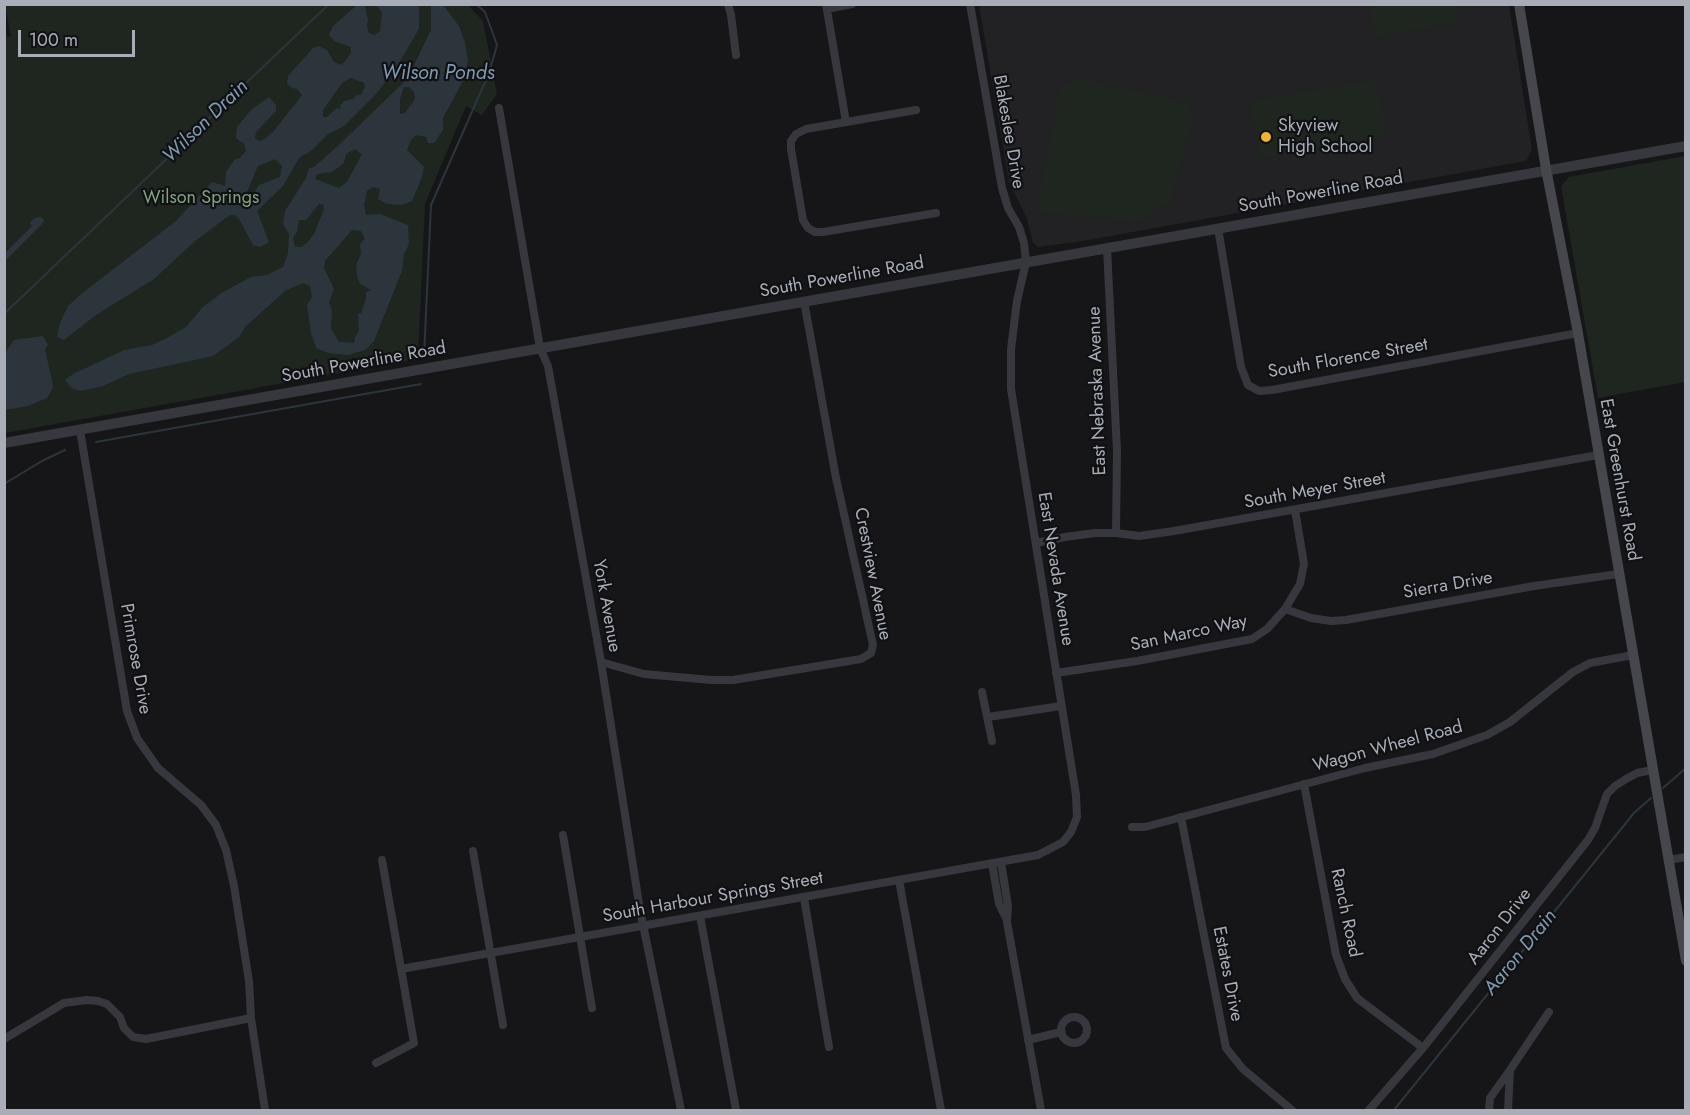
<!DOCTYPE html>
<html>
<head>
<meta charset="utf-8">
<style>
	body { margin:0 }
	#map { position:relative; width:1690px; height:1115px; overflow:hidden; background:#161618; font-family:Jost,sans-serif }
	canvas { display:block }
	.frame { position:absolute; inset:0; border:6px solid #a8adb8; pointer-events:none }
	.scale { position:absolute; left:18px; top:30px; width:117px; height:27px; box-sizing:border-box; border:3px solid #a8adb8; border-top:0; padding-left:8px; font-size:18px; line-height:21px; white-space:nowrap; color:#a8adb8; -webkit-text-stroke:4px #111113; paint-order:stroke }
</style>
</head>
<body>
<div id="map">
<canvas width="1690" height="1115"></canvas>
<div class="frame"></div>
<div class="scale">100 m</div>
</div>
<script>
const c = document.querySelector('canvas').getContext('2d');
c.lineJoin = 'round';
function fill(path, color) { c.fillStyle = color; c.fill(path, 'evenodd'); }
const toPath = rows => new Path2D(rows.map(r => 'M' + r).join(''));
function trace(path, color, width, dash) { c.strokeStyle = color; c.lineWidth = width; c.lineCap = dash ? 'butt' : 'round'; c.setLineDash(dash || []); c.stroke(path); }
function drawText(font, color, halo, rows, align = 'center') {
  c.font = font + ' Jost,sans-serif'; c.lineWidth = 4.5; c.setLineDash([]); c.textBaseline = 'middle'; c.strokeStyle = halo; c.fillStyle = color; for (const [text, x, y, turn = 0] of rows) {
    c.save(); c.translate(x, y); c.rotate((+turn || 0) * Math.PI / 180); c.textAlign = isNaN(turn) ? turn : align; if (halo) c.strokeText(text, 0, 0); c.fillText(text, 0, 0); c.restore();
  }
}
fill(toPath([
	[979,5,1509,5,1532,150,1526,161,1083,241,1038,247,1033,243,1027,219,1009,182]
]), '#222225');
fill(toPath([
	[467,4,483,21,497,94,482,115,466,106,425,204,418,359,5,433,4,37,11,36,5,5],
	[1370,5,1457,5,1460,23,1375,36],
	[1076,78,1189,103,1192,120,1170,202,1138,222,1037,212,1060,88],
	[1376,80,1386,136,1260,158,1250,101],
	[1685,156,1685,382,1598,398,1561,186,1569,177]
]), '#1e261f');
fill(toPath([
	[357,5,365,6,368,20,367,27,369,33,375,35,380,31,382,12,376,5,419,5,419,29,396,68,376,94,344,126,328,134,312,150,299,158,283,186,257,211,269,242,260,247,253,245,239,219,235,215,230,215,195,241,154,279,96,315,64,340,57,337,60,323,68,306,80,295,176,221,212,182,225,186,226,172,235,159,240,158,246,151,244,144,236,138,237,127,251,110,269,97,276,105,276,111,256,132,255,138,259,141,263,140,273,132,302,95,297,89,292,88,287,84,288,76,313,48,319,46,327,50,334,62,342,65,351,53,351,47,334,41,329,35,333,26],
	[351,78,364,83,365,87,361,95,357,95,353,99,344,101,340,106,341,109,337,108,327,117,323,117,323,110,342,83],
	[275,159,282,166,280,177,259,185,253,194,247,192,258,166],
	[431,5,443,5,459,26,465,43,468,61,464,79,443,118,443,130,434,143,428,143,426,137,416,135,411,140,407,150,424,167,422,177,412,201,402,205,387,204,378,199,380,189,373,187,367,191,364,205,366,215,380,214,408,225,409,244,404,254,402,271,374,341,365,350,348,355,328,353,316,348,311,333,307,305,312,297,310,286,303,283,285,291,245,327,239,337,213,356,129,374,103,386,81,391,73,389,65,380,73,374,124,350,152,345,167,338,186,327,203,307,223,292,251,277,267,275,283,267,288,253,289,234,283,224,285,211,306,178,309,168,314,167,340,144,405,81,405,73,412,69,431,30],
	[404,87,409,87,414,92,415,99,405,113,400,114,400,99],
	[355,149,362,154,347,182,339,188,315,179,317,174,332,172,339,167,344,163,346,154],
	[319,204,323,205,324,209,314,234,307,243,301,247,295,247,293,238,297,232,299,220,306,220],
	[352,230,361,231,365,239,360,244,361,254,356,265,357,276,360,284,371,290,366,292,366,299,361,313,358,314,359,331,355,337,354,343,339,342,331,328,332,311,329,302,334,289,324,268,325,261],
	[41,217,44,220,43,223,5,261,5,253,32,226,30,223,34,218],
	[43,336,48,345,45,349,53,386,52,390,47,398,28,406,5,410,5,353,14,340]
]), '#2c353c');
trace(toPath([
	[4,314,329,4],
	[424,356,431,205,489,73,497,45,485,12,476,4],
	[96,442,421,384],
	[4,484,42,461,65,450],
	[1663,788,1686,768],
	[1394,1110,1634,813,1651,798]
]), '#2c353c', 2);
trace(toPath([
	[728,4,731,15,736,55],
	[826,4,846,122],
	[827,9,852,4],
	[499,108,540,348,548,366,601,662,640,910,681,1110],
	[916,110,806,129,796,134,791,141,791,149,803,220,808,228,815,232,823,232,936,213],
	[1218,228,1241,367,1248,385,1259,391,1272,390,1578,333],
	[1107,248,1117,451,1116,533],
	[80,430,127,711,137,738,158,768,201,805,216,825,226,850,234,886,249,981,251,1018,265,1110],
	[1036,543,1065,537,1095,533,1116,533,1139,536,1174,531,1598,455],
	[1285,609,1311,618,1331,621,1346,620,1534,586,1618,574],
	[601,662,644,674,711,680,733,680,861,659,871,653,873,645,836,478,804,301],
	[1056,673,1137,661,1252,639,1267,629,1285,609,1300,584,1304,564,1295,510],
	[982,692,992,741],
	[988,717,1061,706],
	[1304,784,1336,955,1345,979,1357,998,1423,1048],
	[1181,817,1226,1048,1243,1069,1292,1110],
	[1132,827,1145,827,1365,768,1433,754,1487,735,1510,722,1573,672,1590,663,1633,655],
	[563,835,592,1008],
	[473,851,503,1025],
	[1668,860,1686,857],
	[1001,862,1008,906,1007,922,1041,1110],
	[992,863,999,904,1007,920],
	[899,880,941,1110],
	[804,898,829,1047],
	[700,916,736,1110],
	[401,969,1038,855,1063,842,1071,832,1077,817,1076,795,1011,389,1011,349,1017,301,1026,262,1024,243,1019,227,1008,208,1002,188,970,4],
	'1061 1030a13 13 0 1 1 26 0a13 13 0 1 1-26 0Z',
	[4,1039,64,1003,87,1000,98,1001,107,1004,120,1017,124,1028,133,1037,146,1039,251,1018],
	[1028,1040,1061,1032],
	[376,1063,414,1043,382,860],
	[1369,1110,1423,1048,1588,840,1595,828,1607,794,1615,786,1626,779,1637,773,1653,770],
	[1489,1110,1490,1098,1510,1070],
	[1508,1110,1510,1070,1549,1012]
]), '#37383d', 8);
trace(toPath([
	[4,443,1686,146]
]), '#37383d', 10);
trace(toPath([
	[1519,4,1546,169,1578,333,1686,961]
]), '#45474d', 10);
for (const [x, y, r, color] of [
	[1266,137,6,"#f2b134"]
]) { const dot = new Path2D(); dot.arc(x, y, r, 0, 2 * Math.PI); c.fillStyle = color; c.fill(dot); trace(dot, '#111113', 2); }
drawText('18px', '#a8adb8', '#111113', [
	["Skyview",1278,127],
	["High School",1278,148]
], 'left');
drawText('18px', '#a8adb8', '#111113', [
	["Blakeslee Drive",1008,132,80],
	["South Powerline Road",1321,193,-10],
	["South Powerline Road",842,278,-10],
	["South Florence Street",1348,359,-10],
	["South Powerline Road",364,363,-10],
	["East Nebraska Avenue",1098,391,-92],
	["East Greenhurst Road",1619,480,80],
	["South Meyer Street",1315,491,-10],
	["East Nevada Avenue",1055,569,81],
	["Crestview Avenue",872,574,79],
	["Sierra Drive",1448,586,-10],
	["York Avenue",606,606,80],
	["San Marco Way",1189,634,-12],
	["Primrose Drive",135,659,80],
	["Wagon Wheel Road",1388,747,-15],
	["South Harbour Springs Street",713,898,-10],
	["Ranch Road",1345,913,78],
	["Aaron Drive",1500,927,-52],
	["Estates Drive",1227,974,79]
]);
drawText('18px', '#7fa381', '#111113', [
	["Wilson Springs",201,199]
]);
drawText('italic 20px', '#7f9bb3', '#111113', [
	["Wilson Ponds",438,74],
	["Wilson Drain",206,122,-44],
	["Aaron Drain",1521,953,-51]
]);
</script>
</body>
</html>
